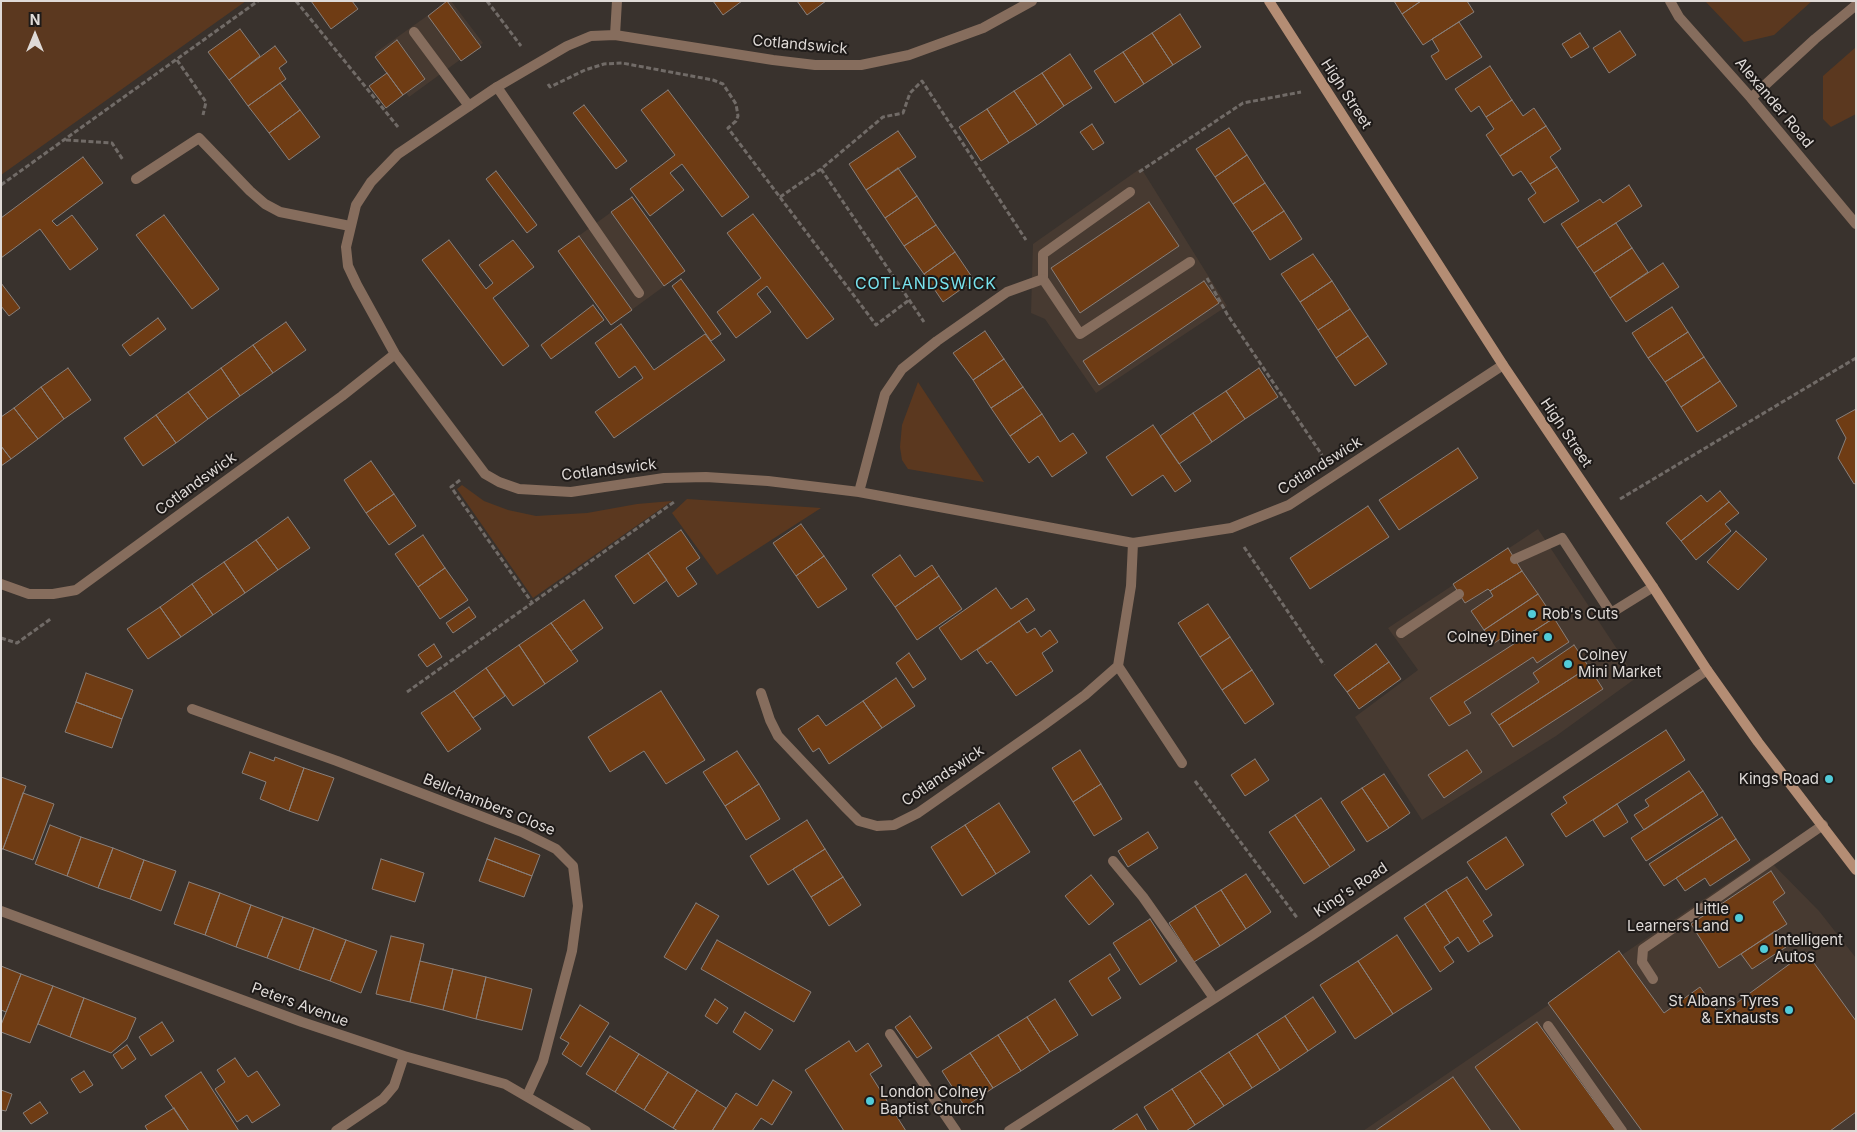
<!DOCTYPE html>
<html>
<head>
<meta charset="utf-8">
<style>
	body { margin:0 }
	#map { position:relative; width:1857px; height:1132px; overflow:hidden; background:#39322d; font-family:Inter,sans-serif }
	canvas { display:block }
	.frame { position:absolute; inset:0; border:2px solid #dfdad7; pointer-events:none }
	.north { position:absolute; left:10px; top:10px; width:50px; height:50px; -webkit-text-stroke:4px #1e1a18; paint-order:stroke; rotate:0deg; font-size:14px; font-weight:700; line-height:20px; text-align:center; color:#dfdad7 }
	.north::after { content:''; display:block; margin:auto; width:18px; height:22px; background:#dfdad7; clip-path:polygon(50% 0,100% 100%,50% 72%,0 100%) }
</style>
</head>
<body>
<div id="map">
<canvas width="1857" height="1132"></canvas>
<div class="frame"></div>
<div class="north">N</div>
</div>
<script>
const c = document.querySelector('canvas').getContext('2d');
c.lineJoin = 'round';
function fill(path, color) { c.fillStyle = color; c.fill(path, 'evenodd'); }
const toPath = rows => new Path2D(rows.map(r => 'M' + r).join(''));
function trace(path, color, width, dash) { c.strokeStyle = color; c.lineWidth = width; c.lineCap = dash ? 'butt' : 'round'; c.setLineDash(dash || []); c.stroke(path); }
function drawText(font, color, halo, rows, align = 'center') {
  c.font = font + ' Inter,sans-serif'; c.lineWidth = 4; c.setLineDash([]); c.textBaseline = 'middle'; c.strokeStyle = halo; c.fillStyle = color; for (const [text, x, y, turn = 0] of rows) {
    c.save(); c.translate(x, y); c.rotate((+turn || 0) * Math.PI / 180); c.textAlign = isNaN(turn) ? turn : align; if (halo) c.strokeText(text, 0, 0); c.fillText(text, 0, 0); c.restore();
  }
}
fill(toPath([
	[448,1,451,1,483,43,409,97,375,53],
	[1141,168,1227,306,1096,393,1045,319,1031,313,1033,244],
	[632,197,685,271,611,325,558,251],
	[1538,529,1636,678,1556,736,1422,820,1355,717,1418,670,1388,628],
	[1766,857,1819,911,1856,958,1856,1131,1363,1131]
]), '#473a31');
fill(toPath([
	[1,1,246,1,1,175],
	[1705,1,1812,1,1774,35,1744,42],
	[1856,47,1856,114,1831,127,1823,119,1823,76],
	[918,382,984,482,908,469,902,460,900,447,902,425],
	[462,485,484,501,508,510,536,516,587,513,637,504,672,501,533,598,457,489],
	[687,499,821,508,717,575,672,513]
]), '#5b381f');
const building = toPath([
	[311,1,352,1,358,9,331,29,311,1],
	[447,1,481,47,461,61,428,16,447,1],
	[713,1,742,1,723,15,713,1],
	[797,1,826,1,807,15,797,1],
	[1394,1,1421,1,1402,14,1394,1],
	[1421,1,1467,1,1474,12,1423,45,1402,14,1421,1],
	[1180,14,1201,47,1173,65,1152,33,1180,14],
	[1459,22,1482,57,1446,80,1431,56,1439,51,1432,39,1459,22],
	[240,29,260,56,229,80,208,52,240,29],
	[1620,31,1636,55,1609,73,1593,48,1620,31],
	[1152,33,1173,65,1144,84,1123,52,1152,33],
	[1580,33,1589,47,1571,58,1562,44,1580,33],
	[397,40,425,79,403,95,375,57,397,40],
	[275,46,287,62,279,68,286,79,248,106,229,80,275,46],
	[1123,52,1144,84,1115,103,1094,71,1123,52],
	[1070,54,1092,88,1064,106,1042,73,1070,54],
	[1490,66,1512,100,1486,117,1479,106,1471,112,1455,89,1490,66],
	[387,73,403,95,386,108,369,86,387,73],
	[1042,73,1064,106,1037,125,1014,91,1042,73],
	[280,83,300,110,269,133,248,106,280,83],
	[668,90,749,197,722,217,682,164,670,173,684,190,650,216,630,189,675,155,641,110,668,90],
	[1014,91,1037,125,1009,143,987,109,1014,91],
	[1512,100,1523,116,1534,108,1546,126,1500,156,1486,135,1494,129,1486,117,1512,100],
	[584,105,627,161,616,169,573,113,584,105],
	[987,109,1009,143,981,161,959,127,987,109],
	[300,110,320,137,289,160,269,133,300,110],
	[1092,124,1104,143,1093,150,1080,132,1092,124],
	[1546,126,1561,149,1550,157,1557,167,1530,184,1521,171,1513,176,1500,156,1546,126],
	[1229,128,1247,155,1215,177,1196,149,1229,128],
	[898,131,916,157,866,190,849,164,898,131],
	[1247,155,1265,183,1233,204,1215,177,1247,155],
	[83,157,103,183,52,221,57,226,72,215,98,249,70,270,40,229,1,258,1,218,83,157],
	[1557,167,1579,201,1544,223,1528,199,1536,193,1530,184,1557,167],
	[898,168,917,196,885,218,866,190,898,168],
	[496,171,537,225,527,233,486,179,496,171],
	[1265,183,1284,211,1252,232,1233,204,1265,183],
	[1629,185,1642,206,1577,248,1561,224,1600,199,1603,203,1629,185],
	[917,196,936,225,904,246,885,218,917,196],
	[632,197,685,271,664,286,611,212,632,197],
	[1149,202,1179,246,1080,313,1051,268,1149,202],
	[1284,211,1302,239,1270,260,1252,232,1284,211],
	[753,214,834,319,807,339,767,286,757,294,771,312,736,338,717,312,761,278,727,233,753,214],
	[164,215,219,289,192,309,136,235,164,215],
	[1616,223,1632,248,1594,273,1577,248,1616,223],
	[936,225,955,252,924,274,904,246,936,225],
	[579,236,632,310,611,325,558,251,579,236],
	[449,240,486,289,493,283,479,265,513,240,534,267,493,298,529,346,503,366,422,260,449,240],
	[1632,248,1648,272,1610,298,1594,273,1632,248],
	[955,252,974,280,943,302,924,274,955,252],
	[1313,254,1332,281,1300,302,1281,274,1313,254],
	[1663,263,1679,287,1626,322,1610,298,1663,263],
	[681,279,721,334,711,341,672,286,681,279],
	[1204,281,1219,303,1099,385,1083,361,1204,281],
	[1332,281,1350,309,1318,330,1300,302,1332,281],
	[1,283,20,308,9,316,1,306,1,283],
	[593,305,604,320,551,359,541,345,593,305],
	[1672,307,1688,332,1648,358,1632,333,1672,307],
	[1350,309,1368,336,1336,358,1318,330,1350,309],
	[158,318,166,329,130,356,122,345,158,318],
	[286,322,306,350,273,373,253,345,286,322],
	[621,324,654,370,705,334,725,360,614,438,595,412,643,378,635,366,619,378,595,343,621,324],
	[985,331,1004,359,973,380,953,353,985,331],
	[1688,332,1704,357,1665,382,1648,358,1688,332],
	[1368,336,1387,364,1355,386,1336,358,1368,336],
	[253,345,273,373,240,396,221,368,253,345],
	[1704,357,1720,381,1681,407,1665,382,1704,357],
	[1004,359,1023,387,991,408,973,380,1004,359],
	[68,368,91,400,64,419,41,387,68,368],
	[221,368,240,396,208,419,188,392,221,368],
	[1259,368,1278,397,1245,419,1226,391,1259,368],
	[1720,381,1737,406,1697,432,1681,407,1720,381],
	[41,387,64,419,38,439,14,408,41,387],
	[1023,387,1042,414,1010,436,991,408,1023,387],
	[1226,391,1245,419,1212,442,1193,413,1226,391],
	[188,392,208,419,176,443,156,415,188,392],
	[14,408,38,439,11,459,1,446,1,417,14,408],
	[1856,409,1856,483,1854,484,1838,458,1846,438,1836,420,1856,409],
	[1193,413,1212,442,1179,464,1160,436,1193,413],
	[1042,414,1060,442,1073,433,1087,453,1052,477,1038,456,1029,463,1010,436,1042,414],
	[156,415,176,443,143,466,124,438,156,415],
	[1153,425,1191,481,1175,492,1163,475,1132,496,1106,457,1153,425],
	[1,446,11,459,1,466,1,446],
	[1458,448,1478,478,1399,530,1379,500,1458,448],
	[371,461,394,494,366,513,344,480,371,461],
	[1720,491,1729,502,1681,541,1666,523,1701,495,1707,502,1720,491],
	[394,494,416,526,389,545,366,513,394,494],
	[1729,502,1739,513,1725,524,1731,531,1696,560,1681,541,1729,502],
	[1368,506,1389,537,1310,589,1290,558,1368,506],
	[288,517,310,548,278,570,256,540,288,517],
	[801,524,824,556,796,576,773,543,801,524],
	[681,530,700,558,686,568,697,584,678,597,648,553,681,530],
	[1736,531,1767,559,1738,590,1707,562,1736,531],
	[423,535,445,568,418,587,395,554,423,535],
	[256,540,278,570,245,593,224,562,256,540],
	[1508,548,1522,571,1490,591,1488,589,1465,603,1453,584,1508,548],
	[648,553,667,580,634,604,615,576,648,553],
	[900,555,915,577,932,565,939,576,895,607,872,575,900,555],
	[824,556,847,589,818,608,796,576,824,556],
	[224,562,245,593,213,615,192,584,224,562],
	[445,568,468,600,440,619,418,587,445,568],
	[1522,571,1538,594,1484,630,1471,611,1493,596,1490,591,1522,571],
	[939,576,962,609,917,640,895,607,939,576],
	[192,584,213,615,181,637,160,607,192,584],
	[996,588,1011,609,1027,598,1035,610,961,660,939,628,996,588],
	[1538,594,1554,618,1521,639,1515,629,1493,644,1484,630,1538,594],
	[584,600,603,628,571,651,551,623,584,600],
	[1208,604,1230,637,1200,657,1178,623,1208,604],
	[160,607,181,637,148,659,127,629,160,607],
	[469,607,476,617,453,633,446,623,469,607],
	[1554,618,1569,642,1537,663,1533,657,1464,702,1471,713,1449,726,1430,698,1554,618],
	[1019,621,1027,633,1035,628,1041,637,1050,630,1058,642,1042,653,1053,671,1016,696,991,661,987,664,977,650,1019,621],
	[551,623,578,661,545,684,519,645,551,623],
	[1230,637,1252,670,1222,690,1200,657,1230,637],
	[434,644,442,657,427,667,418,655,434,644],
	[1376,644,1389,662,1347,692,1334,675,1376,644],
	[519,645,545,684,513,706,486,668,519,645],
	[1574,645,1589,667,1499,725,1491,714,1539,682,1533,673,1574,645],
	[909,653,926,679,913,688,896,663,909,653],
	[1389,662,1401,679,1359,709,1347,692,1389,662],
	[1589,667,1603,689,1513,747,1499,725,1589,667],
	[486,668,505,696,473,718,454,691,486,668],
	[1252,670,1274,704,1245,724,1222,690,1252,670],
	[86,673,133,690,122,719,76,702,86,673],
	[896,678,915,706,882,728,863,701,896,678],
	[454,691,481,729,448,752,421,713,454,691],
	[661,691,705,760,666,784,644,751,610,772,588,737,661,691],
	[863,701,882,728,829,764,819,748,813,752,798,729,818,715,826,726,863,701],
	[76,702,122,719,112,748,65,732,76,702],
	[1666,730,1685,760,1566,837,1551,814,1567,803,1563,797,1666,730],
	[1080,750,1101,784,1073,802,1052,768,1080,750],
	[1467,750,1482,772,1444,798,1428,775,1467,750],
	[737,751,759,784,725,806,703,772,737,751],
	[250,752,274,761,275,757,304,768,289,811,260,799,266,782,242,773,250,752],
	[1255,759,1269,780,1245,796,1231,775,1255,759],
	[304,768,334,778,318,821,289,811,304,768],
	[1689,771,1703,791,1644,830,1634,815,1649,806,1645,800,1689,771],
	[1384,774,1410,813,1389,828,1362,788,1384,774],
	[1,777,26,786,3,849,1,849,1,777],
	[759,784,780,819,746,840,725,806,759,784],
	[1101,784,1122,819,1094,836,1073,802,1101,784],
	[1362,788,1389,828,1367,842,1341,802,1362,788],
	[1703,791,1718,815,1646,861,1631,838,1703,791],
	[23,793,54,804,33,860,3,849,23,793],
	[1321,798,1355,850,1330,867,1295,815,1321,798],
	[999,803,1030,852,996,874,965,825,999,803],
	[1617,804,1628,822,1604,837,1593,820,1617,804],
	[1295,815,1330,867,1304,884,1269,832,1295,815],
	[1722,817,1736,839,1664,886,1649,864,1722,817],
	[807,820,825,849,768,885,750,856,807,820],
	[50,825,81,837,67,876,35,864,50,825],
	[965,825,996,874,962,896,931,847,965,825],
	[1148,832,1158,848,1128,867,1118,851,1148,832],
	[81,837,113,848,98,888,67,876,81,837],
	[1506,837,1524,865,1486,890,1467,862,1506,837],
	[495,838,540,855,532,876,487,859,495,838],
	[1736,839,1750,860,1710,886,1705,878,1685,891,1676,878,1736,839],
	[113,848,144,860,130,899,98,888,113,848],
	[825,849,843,877,811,897,793,869,825,849],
	[381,859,424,873,415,902,372,889,381,859],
	[487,859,532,876,524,897,479,881,487,859],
	[144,860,176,871,161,911,130,899,144,860],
	[1771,871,1785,893,1773,902,1787,924,1719,968,1691,924,1771,871],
	[1246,874,1271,912,1246,929,1221,890,1246,874],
	[1091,875,1114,904,1089,925,1065,896,1091,875],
	[843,877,861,905,829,926,811,897,843,877],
	[1467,877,1492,915,1483,921,1493,936,1480,944,1446,890,1467,877],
	[189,882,220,893,205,935,174,924,189,882],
	[1221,890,1246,929,1220,946,1195,906,1221,890],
	[1446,890,1480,944,1468,952,1458,937,1450,943,1425,904,1446,890],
	[220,893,251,905,236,947,205,935,220,893],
	[696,903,719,916,686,970,664,957,696,903],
	[1425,904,1450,943,1444,947,1454,962,1440,972,1404,918,1425,904],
	[251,905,283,917,267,958,236,947,251,905],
	[1195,906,1220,946,1194,962,1169,923,1195,906],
	[283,917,314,928,299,970,267,958,283,917],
	[1150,919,1177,961,1140,985,1113,943,1150,919],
	[314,928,346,940,330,981,299,970,314,928],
	[1775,931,1786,947,1752,969,1741,954,1775,931],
	[1397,935,1432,989,1393,1014,1358,961,1397,935],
	[391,936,424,944,410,1002,376,994,391,936],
	[346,940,377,951,361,993,330,981,346,940],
	[717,940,811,992,794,1022,701,969,717,940],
	[1619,951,1664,1013,1700,987,1720,1015,1806,952,1856,1021,1856,1112,1830,1131,1642,1131,1548,1003,1619,951],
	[1110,954,1120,970,1108,978,1121,998,1092,1016,1069,981,1110,954],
	[420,961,453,969,443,1010,410,1002,420,961],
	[1358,961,1393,1014,1355,1039,1320,985,1358,961],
	[1,966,21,974,6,1012,1,1010,1,966],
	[453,969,486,977,476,1019,443,1010,453,969],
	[21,974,53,986,30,1043,1,1032,1,1025,21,974],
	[486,977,532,989,522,1030,476,1019,486,977],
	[53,986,84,998,70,1037,38,1024,53,986],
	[1313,997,1336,1032,1308,1051,1285,1016,1313,997],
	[84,998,136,1018,127,1039,111,1053,70,1037,84,998],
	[715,999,728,1008,717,1024,705,1016,715,999],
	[1055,999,1078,1035,1050,1052,1027,1017,1055,999],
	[580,1005,609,1023,581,1067,562,1054,569,1043,560,1038,580,1005],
	[745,1012,773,1030,760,1050,733,1032,745,1012],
	[910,1016,932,1048,917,1058,895,1027,910,1016],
	[1285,1016,1308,1051,1280,1070,1257,1034,1285,1016],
	[1027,1017,1050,1052,1021,1071,998,1035,1027,1017],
	[162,1022,174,1041,151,1056,139,1037,162,1022],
	[1537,1022,1616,1131,1521,1131,1475,1067,1537,1022],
	[1257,1034,1280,1070,1252,1088,1229,1052,1257,1034],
	[998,1035,1021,1071,993,1088,970,1053,998,1035],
	[610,1036,639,1054,615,1092,586,1074,610,1036],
	[849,1041,856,1052,868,1043,882,1066,870,1074,906,1131,844,1131,805,1070,849,1041],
	[127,1045,136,1059,122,1069,113,1055,127,1045],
	[1229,1052,1252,1088,1224,1106,1200,1071,1229,1052],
	[970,1053,993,1088,965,1107,942,1071,970,1053],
	[639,1054,668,1072,644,1110,615,1092,639,1054],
	[235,1058,248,1077,257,1071,280,1105,252,1123,247,1115,237,1122,215,1089,225,1082,217,1070,235,1058],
	[84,1071,93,1085,80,1093,71,1079,84,1071],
	[1200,1071,1224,1106,1195,1125,1172,1089,1200,1071],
	[201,1072,239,1131,189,1131,165,1096,201,1072],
	[668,1072,697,1090,673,1128,644,1110,668,1072],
	[1453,1077,1491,1131,1375,1131,1453,1077],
	[773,1080,792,1092,772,1125,761,1118,752,1131,712,1131,736,1093,757,1106,773,1080],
	[1172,1089,1195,1125,1186,1131,1159,1131,1144,1107,1172,1089],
	[1,1090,12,1094,6,1111,1,1110,1,1090],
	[697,1090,726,1108,712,1131,678,1131,673,1128,697,1090],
	[40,1102,48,1113,31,1124,23,1113,40,1102],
	[174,1108,189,1131,148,1131,145,1126,174,1108],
	[1137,1114,1147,1131,1111,1131,1137,1114]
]);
fill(building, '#6f3c14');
trace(building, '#887f7a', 1);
trace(toPath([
	[296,1,398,127],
	[487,1,521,46],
	[177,60,206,102,203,115],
	[548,84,550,87,585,70,604,64,622,63,713,80,723,84,736,104,738,116,736,121,728,128,876,325,909,300],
	[66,140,112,143,123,160],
	[821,169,924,322],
	[1139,172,1243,103,1301,92],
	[1,185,258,1],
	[780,197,821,169,883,117,903,113,910,93,922,81,1026,240],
	[1207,278,1227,314,1322,455],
	[460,480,451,487,533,604],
	[1620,499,1856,358],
	[1244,547,1324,665],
	[1,638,17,643,52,618],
	[407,692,674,502],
	[1195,781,1298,919]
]), '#716b67', 3, [5, 2.5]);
trace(toPath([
	[414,32,469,106],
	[497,87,639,293],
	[1130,192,1043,254,1043,279,1080,334,1190,262],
	[1515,559,1562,538,1611,613,1653,587],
	[1401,633,1459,594],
	[192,709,337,761,522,832,556,849,573,866,578,906,572,951,543,1061,527,1096],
	[1113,861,1143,897,1214,998],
	[1653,979,1642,962,1643,949,1823,825],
	[1548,1026,1622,1131],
	[890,1034,956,1131]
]), '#866d5d', 10);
trace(toPath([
	[1032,1,983,28,909,55,861,65,815,65,773,60,615,35,591,36,567,46,497,87,398,154,371,182,356,205,346,247,348,266,357,285,395,354,485,474,499,482,519,489,571,492,664,478,706,477,768,481,859,492,1133,543,1231,528,1289,505,1503,365],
	[1670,1,1679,17,1751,98,1856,224],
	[615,35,617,1],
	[1751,98,1815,39,1856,5],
	[136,179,199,138,250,191,265,204,280,212,350,226],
	[859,492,885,394,902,369,937,341,1007,292,1043,279],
	[1,584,29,594,53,594,76,590,342,396,395,354],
	[1118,666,1182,763],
	[761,693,770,720,778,736,847,809,859,821,877,826,894,825,918,813,1044,725,1085,695,1118,666,1131,586,1133,543],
	[1,911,302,1022,404,1056,505,1084,586,1131],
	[336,1131,383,1099,394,1086,404,1056],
	[1009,1131,1311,936,1707,670]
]), '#866d5d', 10);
trace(toPath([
	[1269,1,1503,365,1653,587,1707,670,1758,742,1856,870]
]), '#b48d74', 10);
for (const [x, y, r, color] of [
	[1532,614,5,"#52cbd8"],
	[1548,637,5,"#52cbd8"],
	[1568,664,5,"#52cbd8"],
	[1829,779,5,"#52cbd8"],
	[1739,918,5,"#52cbd8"],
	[1764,949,5,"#52cbd8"],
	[1789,1010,5,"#52cbd8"],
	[870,1101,5,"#52cbd8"]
]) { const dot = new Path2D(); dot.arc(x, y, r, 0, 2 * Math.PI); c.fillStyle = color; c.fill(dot); trace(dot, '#1e1a18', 2); }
drawText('15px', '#dfdad7', '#1e1a18', [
	["Cotlandswick",800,45,5],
	["High Street",1346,94,57],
	["Alexander Road",1774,103,50],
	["High Street",1566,433,56],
	["Cotlandswick",1320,466,-32],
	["Cotlandswick",609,470,-7],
	["Cotlandswick",196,484,-36],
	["Cotlandswick",943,776,-34],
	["Bellchambers Close",489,805,22],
	["King's Road",1351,890,-34],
	["Peters Avenue",300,1005,20]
]);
drawText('15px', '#dfdad7', '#1e1a18', [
	["Rob's Cuts",1542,614],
	["Colney Diner",1538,637,"right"],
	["Colney",1578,655],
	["Mini Market",1578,672],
	["Kings Road",1819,779,"right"],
	["Little",1729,909,"right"],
	["Learners Land",1729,926,"right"],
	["Intelligent",1774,940],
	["Autos",1774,957],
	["St Albans Tyres",1779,1001,"right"],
	["& Exhausts",1779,1018,"right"],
	["London Colney",880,1092],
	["Baptist Church",880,1109]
], 'left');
c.letterSpacing = '1px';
drawText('16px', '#78e3ee', '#1e1a18', [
	["COTLANDSWICK",926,284]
]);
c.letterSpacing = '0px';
</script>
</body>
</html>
